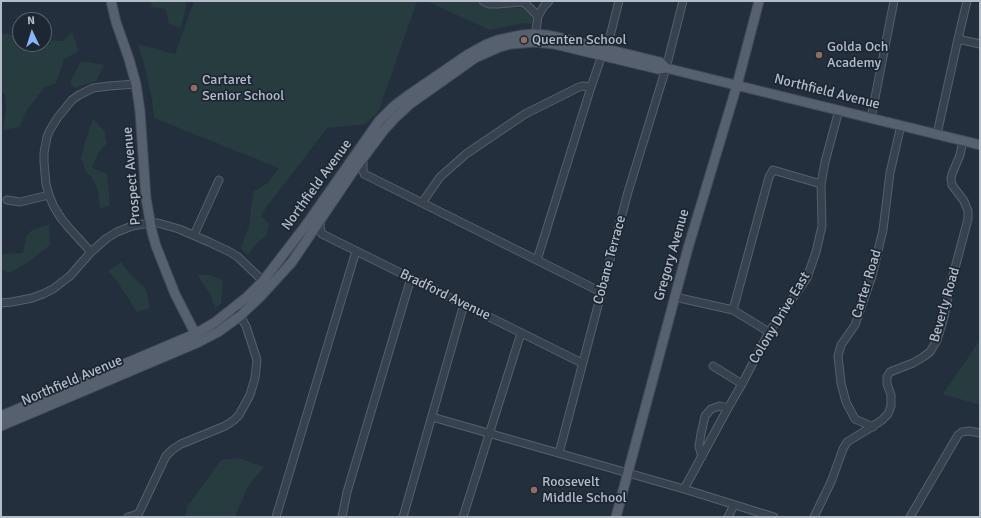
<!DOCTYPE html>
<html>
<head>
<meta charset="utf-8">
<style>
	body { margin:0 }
	#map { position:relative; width:981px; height:518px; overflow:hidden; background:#242f3e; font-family:Signika,sans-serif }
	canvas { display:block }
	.frame { position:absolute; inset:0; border:2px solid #b4bcc9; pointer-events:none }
	.north { position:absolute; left:12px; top:12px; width:40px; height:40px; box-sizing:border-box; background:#1d2633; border:1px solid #59626f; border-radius:50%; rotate:356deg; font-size:11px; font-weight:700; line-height:16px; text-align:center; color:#b4bcc9 }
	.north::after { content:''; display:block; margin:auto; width:14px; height:18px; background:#8ab4f8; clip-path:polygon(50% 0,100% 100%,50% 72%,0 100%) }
</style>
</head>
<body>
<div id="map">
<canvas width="981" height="518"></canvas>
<div class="frame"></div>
<div class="north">N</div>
</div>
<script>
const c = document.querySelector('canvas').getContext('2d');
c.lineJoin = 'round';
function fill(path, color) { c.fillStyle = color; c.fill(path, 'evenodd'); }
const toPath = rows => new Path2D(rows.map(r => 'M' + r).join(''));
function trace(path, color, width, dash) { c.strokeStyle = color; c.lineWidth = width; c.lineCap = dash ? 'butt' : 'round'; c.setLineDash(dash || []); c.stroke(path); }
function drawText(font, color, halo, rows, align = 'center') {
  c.font = font + ' Signika,sans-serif'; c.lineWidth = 3.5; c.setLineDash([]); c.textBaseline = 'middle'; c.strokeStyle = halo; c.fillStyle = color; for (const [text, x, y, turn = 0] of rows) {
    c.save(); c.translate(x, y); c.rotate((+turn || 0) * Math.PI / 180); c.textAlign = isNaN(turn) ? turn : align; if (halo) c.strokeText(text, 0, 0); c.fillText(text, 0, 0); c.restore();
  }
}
fill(toPath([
	[152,1,187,1,181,28,169,24,166,9,151,7],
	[194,1,417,1,379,110,366,124,327,128,292,174,267,206,261,216,269,224,266,236,258,242,247,255,241,248,250,223,251,207,254,191,268,183,279,168,154,118,152,99,144,63,138,44,175,54],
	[426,1,477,1,485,6,532,9,535,24,525,23,493,29,490,30],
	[72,32,79,51,64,59,56,83,44,88,27,110,19,127,3,130,6,110,5,94,1,92,1,33,20,37,20,44,44,44,44,40,63,41],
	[81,61,104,65,96,81,74,88,70,82],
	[93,119,104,130,107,143,98,153,92,168,107,174,110,205,100,209,98,191,91,176,86,172,81,158,85,142],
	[49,224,50,245,27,263,9,273,1,269,1,254,23,253,26,237,31,231],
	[121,262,130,274,146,289,150,308,137,312,117,281,108,271],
	[197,275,209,275,223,280,221,304,215,308,211,295],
	[980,337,980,405,943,394,978,343],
	[239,458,264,467,248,486,235,517,185,517,187,507,221,460]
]), '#263c3f');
const minor = toPath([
	[483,1,489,4,497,4,522,2,527,5,538,16],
	[535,38,538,16,544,6,549,1],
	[958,39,980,44],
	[871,118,894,1],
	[937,134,958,39,967,1],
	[363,159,363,170,364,174,601,292],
	[7,200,20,202,49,195],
	[422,203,440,177,466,154,525,114,579,87,583,86,591,87],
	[321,219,320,228,322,234,582,363],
	[194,235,219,180],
	[91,252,69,228,61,218,54,207,49,195,46,184,44,162,44,153,47,137,50,130,58,117,72,100,79,95,93,88,109,86,136,84],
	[537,260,591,87,602,55,608,44,619,1],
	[675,297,733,310,769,332],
	[1,303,12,302,32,298,43,294,53,289,70,276,91,252,107,238,117,232,132,226,150,223,158,223,179,229,209,242,230,252,238,257,266,284],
	[733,310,769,177,773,170,821,184],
	[713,366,742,384],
	[432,417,684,489,774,517],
	[873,427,855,419,846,402,841,383,838,356,841,345,855,325,872,276,883,230,890,173,901,125],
	[559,453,628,192,666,68,683,1],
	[702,457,699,446,701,434,705,416,711,409,720,406,728,408],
	[684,489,728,408,742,384,769,332,807,278,816,252,822,226,821,184,825,162,839,110],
	[128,517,138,514],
	[137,517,166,456,172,450,181,444,225,426,234,420,239,415,250,395,255,378,257,360,246,326,240,316,234,308],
	[276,517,356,251],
	[342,517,347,492,411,278],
	[403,517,464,304],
	[463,517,521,333],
	[728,517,734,505],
	[814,517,831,482,843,449,847,442,870,428,882,420,888,414,891,406,891,395,887,384,887,377,890,372,913,363,923,357,930,352,937,340,943,321,951,283,968,219,968,211,964,201,952,185,951,179,952,174,960,155,963,140],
	[910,517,958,435,962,432,969,431,980,433]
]);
const major = toPath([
	[111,1,116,22,129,59,136,84,140,111,146,198,152,232,156,246,175,294,198,339],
	[1,416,195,334,214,323,247,297,263,281,306,225,379,121,394,106,410,94,467,55,485,45,498,40,522,35,535,34,546,35,561,38,660,62,666,68],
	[1,426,199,342,218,332,240,316,261,296,292,262,354,170,384,130,395,118,410,104,475,58,500,47,511,44,535,42,554,44,658,69,666,68,980,145],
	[616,517,688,248,737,85,759,1]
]);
trace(minor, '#565f6c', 9);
trace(major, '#414a57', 11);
trace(minor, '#38414e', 7);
trace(major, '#56606e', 9);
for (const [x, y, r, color] of [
	[524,40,4,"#8d6e63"],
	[819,55,4,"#8d6e63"],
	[194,88,4,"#8d6e63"],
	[534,490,4,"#8d6e63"]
]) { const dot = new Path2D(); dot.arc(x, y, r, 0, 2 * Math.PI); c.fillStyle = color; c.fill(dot); trace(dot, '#1d2633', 1.5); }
drawText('14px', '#b4bcc9', '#1d2633', [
	["Quenten School",532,40],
	["Golda Och",827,47],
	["Academy",827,63],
	["Cartaret",202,80],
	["Senior School",202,96],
	["Roosevelt",542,482],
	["Middle School",542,498]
], 'left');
drawText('14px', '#b4bcc9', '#1d2633', [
	["Northfield Avenue",827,92,14],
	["Prospect Avenue",132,176,-95],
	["Northfield Avenue",317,185,-54],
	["Gregory Avenue",672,255,-74],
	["Cobane Terrace",610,260,-75],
	["Carter Road",867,284,-73],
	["Bradford Avenue",445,295,26],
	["Beverly Road",945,305,-74],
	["Colony Drive East",780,318,-59],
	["Northfield Avenue",72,381,-23]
]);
</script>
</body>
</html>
